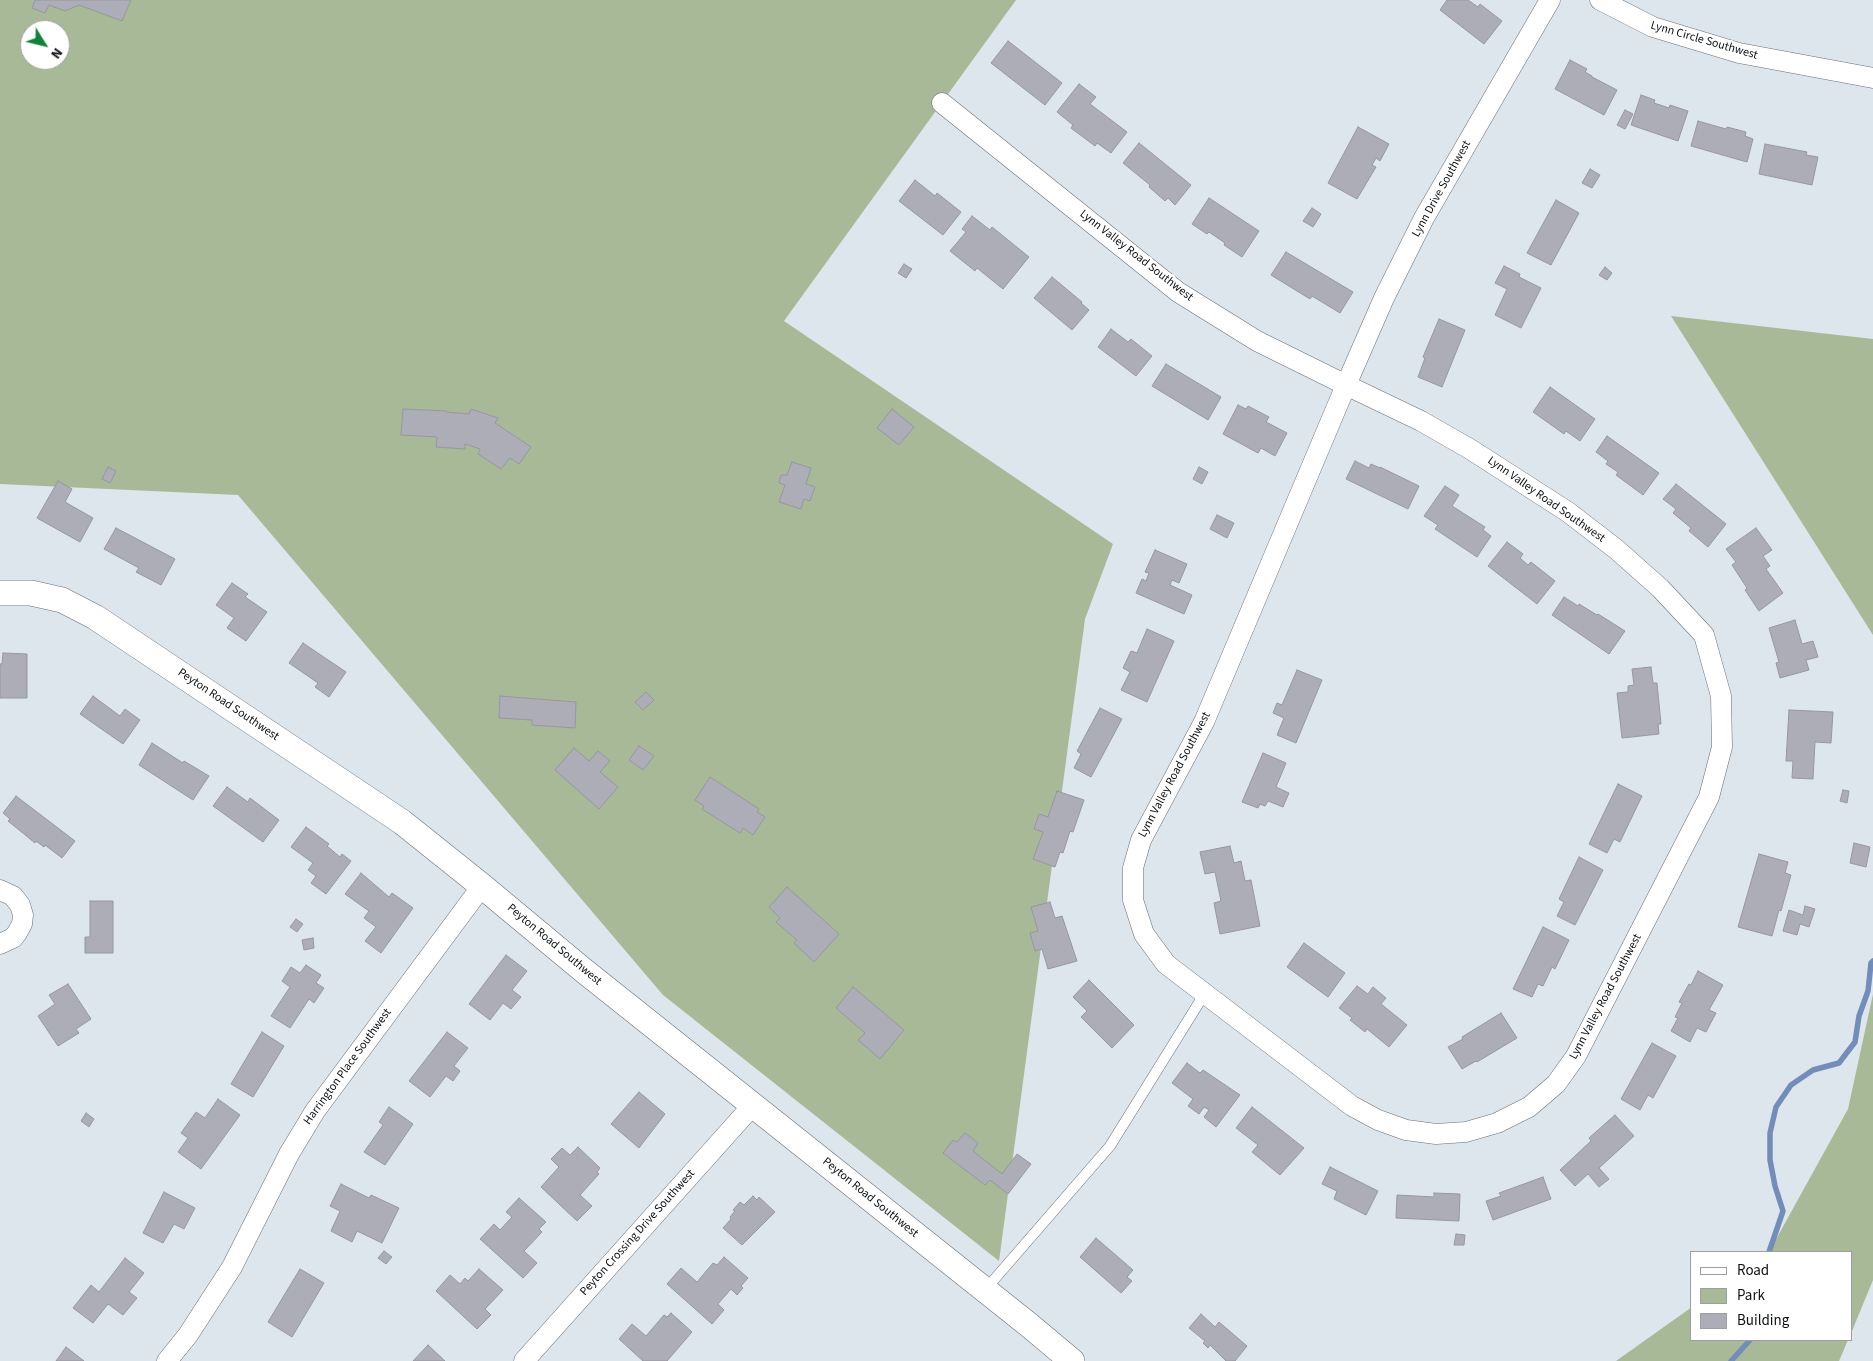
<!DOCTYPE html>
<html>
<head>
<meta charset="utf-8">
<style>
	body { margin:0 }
	#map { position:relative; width:1873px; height:1361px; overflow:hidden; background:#dde5ed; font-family:"Source Sans 3",sans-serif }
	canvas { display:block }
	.legend { position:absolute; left:1690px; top:1251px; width:162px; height:90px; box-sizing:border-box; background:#fff; border:1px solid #9e9fa1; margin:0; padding:6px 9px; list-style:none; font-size:15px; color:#0d1013 }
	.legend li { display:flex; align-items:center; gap:10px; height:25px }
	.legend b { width:25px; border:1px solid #9e9fa1 }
	.north { position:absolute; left:20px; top:20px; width:50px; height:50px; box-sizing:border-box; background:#fff; border:1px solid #9e9fa1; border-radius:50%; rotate:126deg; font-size:14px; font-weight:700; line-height:20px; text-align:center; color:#0d1013 }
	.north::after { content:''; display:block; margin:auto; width:18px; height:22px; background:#118239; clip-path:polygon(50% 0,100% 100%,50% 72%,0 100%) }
</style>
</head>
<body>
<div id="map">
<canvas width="1873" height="1361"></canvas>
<ul class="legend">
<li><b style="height:6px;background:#fff"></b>Road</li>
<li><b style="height:14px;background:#a8b998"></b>Park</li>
<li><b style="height:14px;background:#adadb7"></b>Building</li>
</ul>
<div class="north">N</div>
</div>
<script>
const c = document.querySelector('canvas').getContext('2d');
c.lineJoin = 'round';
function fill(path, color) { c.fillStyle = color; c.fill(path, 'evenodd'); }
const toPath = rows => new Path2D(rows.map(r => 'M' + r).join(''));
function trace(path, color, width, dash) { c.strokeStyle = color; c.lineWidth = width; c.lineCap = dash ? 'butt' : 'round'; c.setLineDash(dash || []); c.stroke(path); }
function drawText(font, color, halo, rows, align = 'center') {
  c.font = font + ' "Source Sans 3",sans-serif'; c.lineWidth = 5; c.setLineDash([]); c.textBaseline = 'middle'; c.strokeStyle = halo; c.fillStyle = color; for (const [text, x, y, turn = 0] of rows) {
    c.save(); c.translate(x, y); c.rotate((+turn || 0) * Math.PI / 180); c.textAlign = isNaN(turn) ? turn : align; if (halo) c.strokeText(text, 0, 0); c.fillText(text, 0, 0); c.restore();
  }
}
fill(toPath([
	[0,0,1016,0,784,321,1113,544,1085,619,999,1261,663,995,238,495,0,484],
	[30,30,60,30,60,60,30,60],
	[1671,316,1873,339,1873,635],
	[1873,994,1873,1280,1852,1331,1852,1252,1769,1252,1848,1109],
	[1692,1307,1692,1340,1848,1340,1839,1361,1616,1361]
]), '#a8b998');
trace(toPath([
	[1769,1252,1783,1211,1775,1186,1770,1160,1770,1133,1776,1107,1791,1085,1813,1070,1839,1063,1855,1042,1859,1016,1868,991,1871,963,1873,961],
	[1731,1361,1750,1340]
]), '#738dba', 5.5);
const building = toPath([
	[35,0,131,0,122,21,79,5,65,11,49,5,45,13,32,8,35,0],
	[1447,0,1468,0,1478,7,1480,4,1502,21,1484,44,1440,10,1447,0],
	[1008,41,1062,83,1045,105,991,63,1008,41],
	[1570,60,1587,69,1585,72,1592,76,1592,77,1617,90,1604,115,1555,89,1570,60],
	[1079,84,1096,97,1090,104,1127,132,1111,153,1097,143,1095,146,1071,128,1073,125,1057,112,1079,84],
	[1641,95,1655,100,1654,103,1669,108,1670,105,1688,111,1678,141,1631,125,1641,95],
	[1625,110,1633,114,1625,129,1617,125,1625,110],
	[1698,121,1726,129,1727,127,1746,132,1745,136,1753,139,1747,162,1691,146,1698,121],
	[1358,127,1389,144,1380,161,1376,158,1372,165,1376,167,1357,199,1328,183,1358,127],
	[1139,143,1191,185,1175,205,1168,198,1165,201,1149,187,1150,185,1123,163,1139,143],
	[1765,144,1807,152,1806,155,1818,157,1812,185,1759,174,1765,144],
	[1590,169,1600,175,1592,188,1582,183,1590,169],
	[915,180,935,196,937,193,961,212,943,235,899,201,915,180],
	[1209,198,1259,231,1242,257,1224,245,1225,243,1209,232,1207,234,1192,224,1209,198],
	[1556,200,1579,213,1551,265,1527,253,1556,200],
	[1312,208,1321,214,1313,227,1303,221,1312,208],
	[972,216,990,230,992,227,1029,257,1003,289,977,268,975,271,950,251,966,232,962,229,972,216],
	[1286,252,1353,292,1340,313,1312,296,1310,299,1271,275,1286,252],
	[904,264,912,269,906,278,898,273,904,264],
	[1504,266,1520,274,1519,277,1541,288,1521,328,1495,315,1507,289,1495,283,1504,266],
	[1605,267,1612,273,1607,280,1599,275,1605,267],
	[1052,277,1082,302,1081,303,1089,310,1072,330,1034,298,1052,277],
	[1439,319,1465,330,1442,387,1418,377,1425,358,1423,357,1439,319],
	[1111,329,1128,342,1131,339,1152,356,1136,376,1098,347,1111,329],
	[1166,364,1221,397,1208,420,1152,386,1166,364],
	[1550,387,1595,419,1580,441,1566,431,1564,434,1533,412,1550,387],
	[1238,405,1246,409,1248,406,1269,417,1266,422,1287,433,1275,456,1261,448,1258,453,1223,434,1238,405],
	[403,409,447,411,446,412,469,414,471,409,498,418,495,423,531,447,519,464,510,458,501,469,478,454,480,449,465,444,465,449,436,447,437,437,401,435,403,409],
	[892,409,914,427,899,445,877,428,892,409],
	[1607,436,1659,473,1643,495,1616,475,1618,472,1606,464,1608,461,1596,452,1607,436],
	[1355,461,1369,468,1371,464,1380,468,1380,467,1419,486,1408,509,1346,479,1355,461],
	[792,462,811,468,806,484,815,487,810,501,804,499,801,509,779,502,785,485,779,483,781,475,787,475,792,462],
	[108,467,116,471,110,483,102,479,108,467],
	[1199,467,1208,472,1202,484,1193,479,1199,467],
	[58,481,72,489,65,502,93,518,80,542,37,518,58,481],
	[1676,484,1726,524,1708,547,1689,531,1691,528,1673,513,1676,509,1663,499,1676,484],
	[1445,486,1459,495,1452,506,1485,527,1483,530,1491,536,1477,557,1435,529,1438,525,1424,516,1445,486],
	[1217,515,1234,523,1227,538,1210,529,1217,515],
	[116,528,175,559,161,585,136,572,139,568,104,549,116,528],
	[1756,528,1772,550,1763,556,1770,566,1766,569,1783,593,1759,611,1745,590,1747,588,1732,565,1736,562,1726,549,1756,528],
	[1507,542,1523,554,1520,558,1528,565,1531,562,1555,581,1537,604,1488,566,1507,542],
	[1155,550,1187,564,1179,583,1172,580,1170,585,1192,595,1184,614,1136,593,1142,579,1146,581,1149,573,1145,572,1155,550],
	[232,583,248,594,245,597,267,612,246,641,227,628,234,618,216,605,232,583],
	[1564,597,1578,606,1579,604,1597,615,1598,614,1625,631,1609,654,1552,615,1564,597],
	[1795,620,1802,644,1813,641,1818,657,1806,660,1809,670,1780,678,1776,663,1779,662,1769,628,1795,620],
	[1147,629,1174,641,1147,702,1121,690,1130,672,1123,668,1131,651,1137,653,1147,629],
	[303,643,346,672,329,697,315,687,318,683,289,663,303,643],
	[3,653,27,654,27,698,0,698,0,664,2,664,3,653],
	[1651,667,1653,683,1657,683,1661,724,1658,724,1659,734,1622,738,1617,693,1628,692,1628,686,1634,685,1632,669,1651,667],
	[1297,670,1322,680,1296,743,1277,735,1284,718,1273,713,1277,703,1282,705,1297,670],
	[646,692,654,700,643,710,635,702,646,692],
	[93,696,120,716,125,709,140,720,123,744,80,714,93,696],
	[500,696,576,702,575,728,532,725,532,720,499,718,500,696],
	[1100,708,1122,719,1091,777,1074,768,1081,754,1077,751,1100,708],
	[1789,710,1833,712,1831,743,1815,742,1813,779,1792,778,1793,761,1786,761,1789,710],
	[152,743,183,763,184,761,209,776,193,800,139,765,152,743],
	[639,746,654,756,643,770,629,760,639,746],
	[574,748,589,761,598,751,610,761,600,772,618,787,599,809,555,770,574,748],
	[1263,753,1286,763,1276,787,1289,793,1283,807,1268,801,1265,806,1260,804,1258,808,1242,802,1263,753],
	[710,777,759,809,757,812,765,817,753,835,743,828,740,833,702,809,704,806,695,800,710,777],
	[1618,784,1642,796,1620,842,1614,839,1607,853,1589,844,1618,784],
	[227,787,248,802,250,798,279,820,263,842,213,806,227,787],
	[1843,790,1849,791,1847,803,1840,801,1843,790],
	[1057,791,1084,800,1073,832,1070,831,1063,853,1060,852,1055,867,1033,859,1043,832,1034,829,1039,814,1048,817,1057,791],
	[16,796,75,841,62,858,45,845,44,847,36,841,35,843,8,821,10,819,3,813,16,796],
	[306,827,329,844,327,846,340,857,342,854,351,861,326,894,311,883,316,876,308,870,313,863,291,847,306,827],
	[1854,843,1870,847,1866,867,1850,863,1854,843],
	[1230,846,1234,863,1241,861,1245,881,1251,880,1260,926,1220,934,1214,903,1221,901,1215,872,1205,874,1200,852,1230,846],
	[1759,854,1788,862,1785,873,1791,875,1781,911,1779,910,1772,936,1738,927,1759,854],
	[1579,857,1603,870,1575,925,1557,916,1564,902,1559,899,1579,857],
	[361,873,389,897,392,893,413,908,381,953,365,941,376,927,364,918,369,911,345,894,361,873],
	[787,887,839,934,814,962,794,943,797,940,776,922,780,918,769,907,787,887],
	[90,901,113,901,113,953,85,953,85,937,90,937,90,901],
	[1050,902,1055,918,1062,916,1077,961,1048,969,1042,949,1035,951,1030,933,1038,931,1031,907,1050,902],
	[1805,906,1815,909,1809,927,1800,924,1797,935,1783,931,1789,910,1803,915,1805,906],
	[296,919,303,924,297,932,290,927,296,919],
	[1543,927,1569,940,1555,969,1552,967,1543,986,1538,984,1532,997,1513,989,1543,927],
	[313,938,314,948,304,950,302,940,313,938],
	[1304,943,1345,973,1328,997,1287,967,1304,943],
	[506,955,527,971,512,990,521,997,511,1009,503,1003,490,1020,469,1004,506,955],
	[306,965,321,975,316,983,324,988,314,1003,309,999,290,1028,271,1016,290,987,282,981,291,967,300,973,306,965],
	[1698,971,1723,985,1709,1010,1716,1013,1706,1032,1697,1028,1690,1042,1671,1031,1678,1018,1675,1017,1682,1003,1679,1002,1689,984,1691,985,1698,971],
	[1089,980,1134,1025,1112,1048,1081,1017,1087,1011,1073,997,1089,980],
	[68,984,91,1019,76,1029,79,1033,58,1046,38,1016,55,1004,49,995,68,984],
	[1357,986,1368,994,1373,987,1386,998,1381,1004,1407,1025,1389,1047,1367,1029,1365,1032,1350,1020,1352,1018,1339,1008,1357,986],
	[853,987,904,1030,880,1059,858,1040,865,1033,836,1008,853,987],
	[1501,1013,1517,1038,1477,1062,1476,1061,1462,1069,1448,1047,1463,1039,1462,1037,1501,1013],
	[262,1032,284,1046,253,1097,231,1084,262,1032],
	[447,1032,468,1048,454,1066,460,1071,453,1081,446,1076,430,1097,409,1081,447,1032],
	[1652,1043,1676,1056,1653,1098,1648,1095,1640,1110,1621,1099,1652,1043],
	[1187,1063,1200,1073,1203,1070,1240,1095,1216,1127,1204,1117,1209,1110,1204,1107,1199,1114,1188,1106,1193,1099,1172,1083,1187,1063],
	[639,1092,665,1114,639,1148,611,1124,639,1092],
	[218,1099,240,1115,201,1169,178,1152,188,1138,181,1133,196,1112,205,1118,218,1099],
	[389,1107,413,1124,385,1165,364,1152,383,1125,379,1122,389,1107],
	[1252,1107,1304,1148,1280,1175,1252,1152,1258,1145,1236,1128,1252,1107],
	[86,1113,94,1119,89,1127,81,1121,86,1113],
	[1615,1115,1634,1136,1599,1168,1609,1179,1599,1187,1588,1174,1575,1186,1560,1170,1591,1141,1589,1138,1615,1115],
	[965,1133,978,1143,973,1151,1002,1174,1017,1154,1031,1164,1008,1194,990,1180,985,1185,943,1153,953,1140,957,1142,965,1133],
	[578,1147,600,1168,597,1172,599,1174,580,1195,592,1206,577,1221,541,1187,559,1167,551,1159,562,1148,570,1155,578,1147],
	[1330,1167,1378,1191,1366,1215,1334,1199,1337,1191,1322,1184,1330,1167],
	[1543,1177,1551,1199,1493,1220,1486,1201,1501,1196,1499,1193,1543,1177],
	[341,1184,369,1198,371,1195,399,1208,382,1243,357,1231,352,1242,331,1231,340,1211,330,1206,341,1184],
	[164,1192,195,1208,184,1229,174,1224,163,1243,143,1233,164,1192],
	[1434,1193,1460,1194,1459,1221,1396,1218,1397,1195,1434,1197,1434,1193],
	[753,1196,757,1200,759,1197,775,1212,742,1245,723,1228,731,1219,730,1217,735,1211,733,1210,740,1202,744,1205,753,1196],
	[519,1198,546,1222,539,1229,542,1232,524,1251,537,1263,523,1278,480,1239,494,1224,500,1230,512,1217,506,1212,519,1198],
	[1456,1234,1465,1235,1464,1245,1454,1245,1456,1234],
	[1096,1238,1133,1270,1127,1277,1132,1281,1121,1293,1080,1257,1096,1238],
	[384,1251,392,1257,386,1264,378,1258,384,1251],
	[724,1257,748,1278,741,1286,743,1288,737,1295,731,1289,718,1304,724,1310,712,1324,667,1284,681,1268,697,1282,713,1263,717,1265,724,1257],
	[125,1258,144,1273,129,1292,137,1298,123,1315,108,1304,93,1323,73,1308,91,1285,99,1292,125,1258],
	[300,1269,324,1283,292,1337,268,1322,300,1269],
	[479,1269,503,1290,485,1309,491,1315,477,1329,436,1291,450,1275,460,1284,465,1278,468,1281,479,1269],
	[671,1313,692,1332,667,1361,643,1361,619,1339,632,1324,646,1336,664,1315,667,1317,671,1313],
	[1201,1314,1215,1327,1219,1322,1247,1346,1235,1361,1226,1361,1210,1345,1208,1348,1203,1343,1205,1341,1189,1328,1201,1314],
	[428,1345,445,1361,413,1361,428,1345],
	[66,1347,84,1361,56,1361,66,1347]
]);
fill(building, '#adadb7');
trace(building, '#9797a1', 1);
const service = toPath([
	[985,1290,1110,1146,1205,993]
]);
const minor = toPath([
	[1600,0,1653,27,1739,53,1873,78],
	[942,103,1178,292,1257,341,1346,385,1384,298,1424,218,1550,0],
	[1346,385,1421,421,1470,449,1568,512,1616,549,1660,588,1704,635,1721,696,1722,747,1709,797,1576,1056,1556,1084,1529,1107,1497,1123,1466,1132,1436,1134,1406,1130,1378,1120,1352,1106,1166,964,1144,934,1133,900,1133,868,1141,840,1204,722,1346,385],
	[0,890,13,896,20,905,23,915,22,924,17,933,13,938,0,944],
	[167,1361,188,1335,232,1267,289,1154,315,1111,482,886],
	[524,1361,753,1105]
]);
const tertiary = toPath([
	[0,593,31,593,62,600,95,617,402,822,482,886,583,970,1029,1325,1072,1361]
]);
trace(service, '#686f77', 11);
trace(minor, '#686f77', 21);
trace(tertiary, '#686f77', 26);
trace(service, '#fff', 10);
trace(minor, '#fff', 20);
trace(tertiary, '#fff', 25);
drawText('12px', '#0d1013', '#fff', [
	["Lynn Circle Southwest",1704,41,16],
	["Lynn Drive Southwest",1442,189,-61],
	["Lynn Valley Road Southwest",1136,256,38],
	["Lynn Valley Road Southwest",1546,500,35],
	["Peyton Road Southwest",228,705,34],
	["Lynn Valley Road Southwest",1175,775,-62],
	["Peyton Road Southwest",554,945,40],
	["Lynn Valley Road Southwest",1606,997,-62],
	["Harrington Place Southwest",348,1067,-54],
	["Peyton Road Southwest",870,1198,39],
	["Peyton Crossing Drive Southwest",638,1233,-48]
]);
</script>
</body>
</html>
